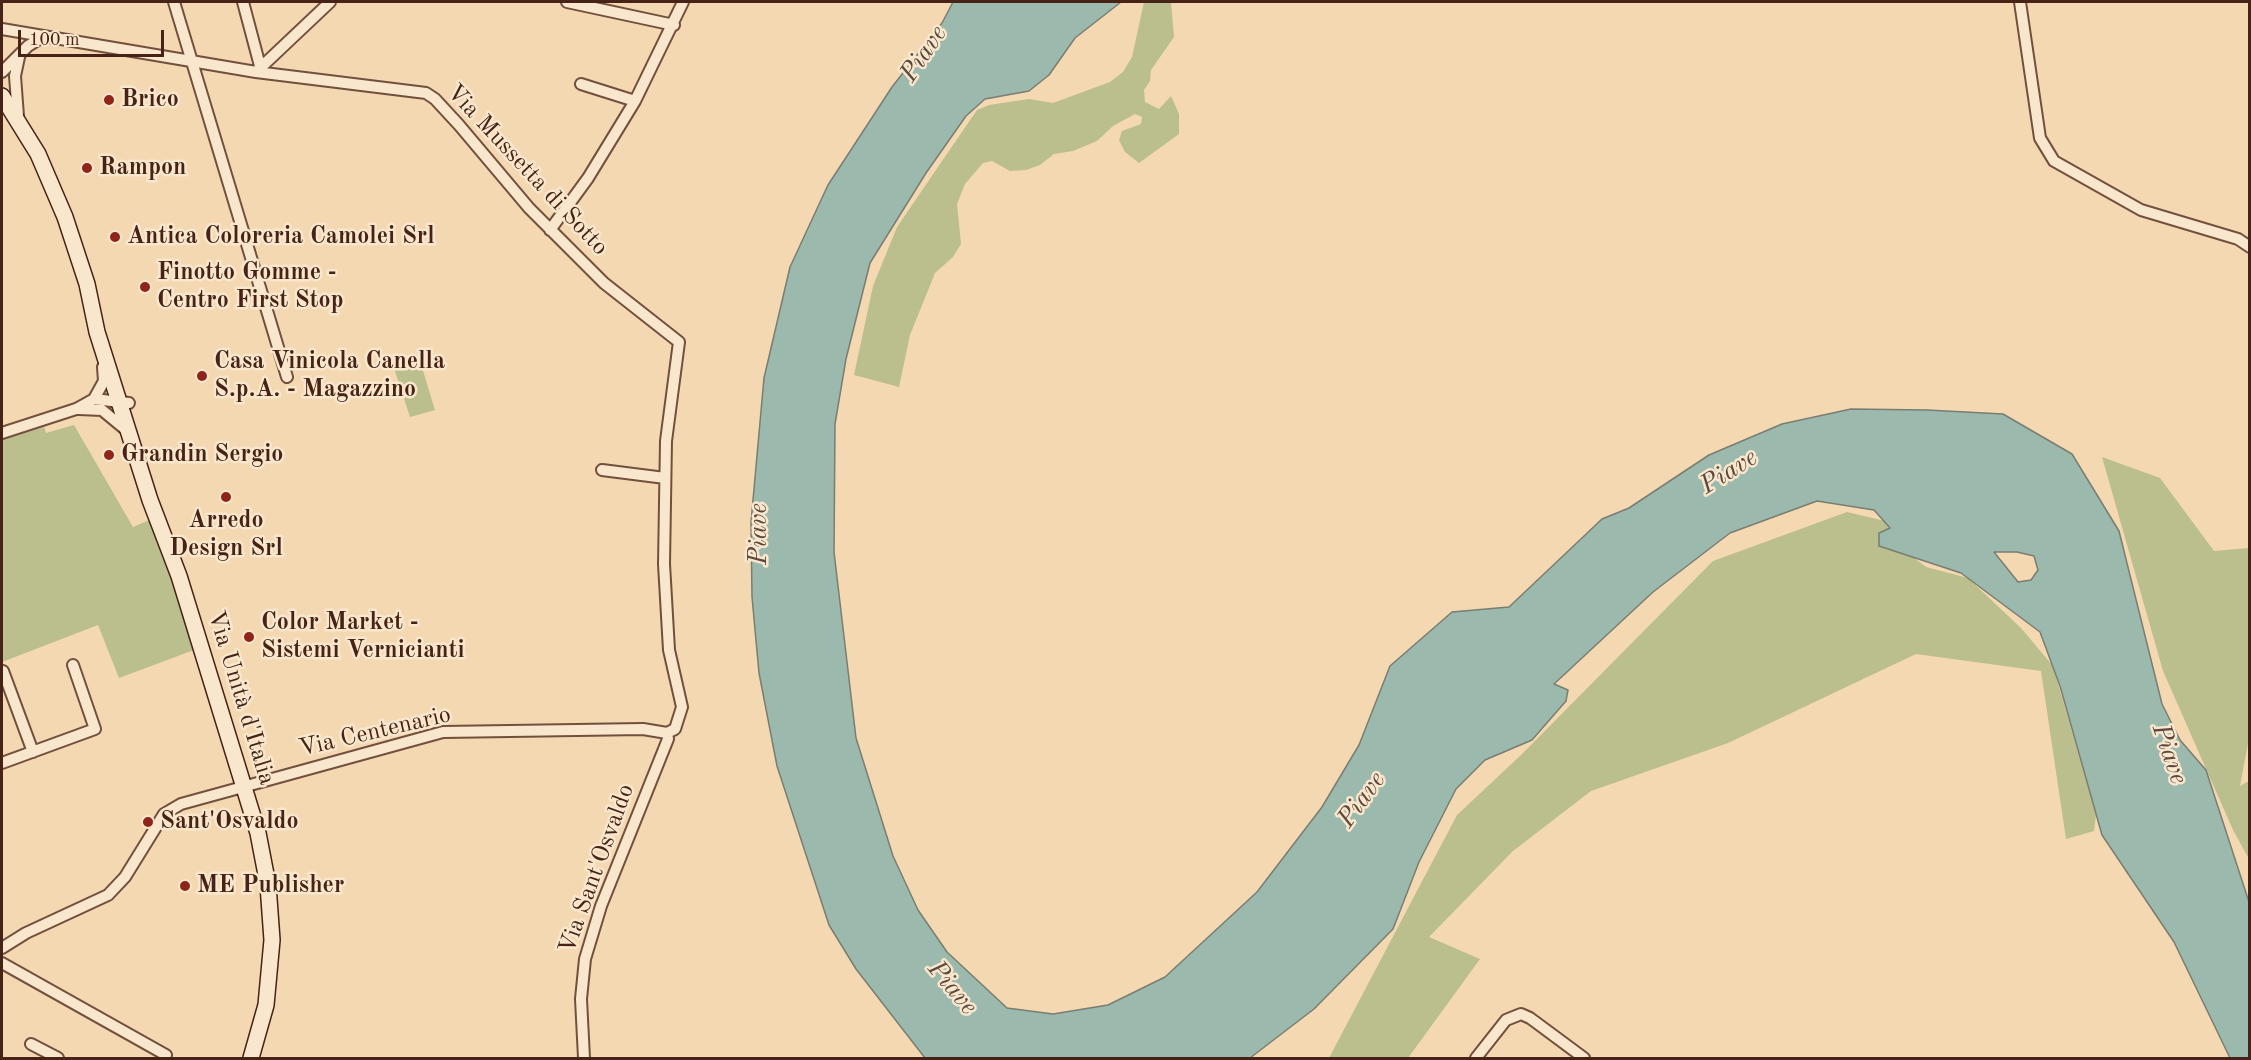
<!DOCTYPE html>
<html>
<head>
<meta charset="utf-8">
<style>
	body { margin:0 }
	#map { position:relative; width:2251px; height:1060px; overflow:hidden; background:#f4d8b2; font-family:"Old Standard TT",serif }
	canvas { display:block }
	.frame { position:absolute; inset:0; border:3px solid #462316; pointer-events:none }
	.scale { position:absolute; left:18px; top:30px; width:146px; height:27px; box-sizing:border-box; border:3px solid #462316; border-top:0; padding-left:8px; font-size:18px; line-height:21px; white-space:nowrap; color:#462316; -webkit-text-stroke:4px #f8e6cd; paint-order:stroke }
</style>
</head>
<body>
<div id="map">
<canvas width="2251" height="1060"></canvas>
<div class="frame"></div>
<div class="scale">100 m</div>
</div>
<script>
const c = document.querySelector('canvas').getContext('2d');
c.lineJoin = 'round';
function fill(path, color) { c.fillStyle = color; c.fill(path, 'evenodd'); }
const toPath = rows => new Path2D(rows.map(r => 'M' + r).join(''));
function trace(path, color, width, dash) { c.strokeStyle = color; c.lineWidth = width; c.lineCap = dash ? 'butt' : 'round'; c.setLineDash(dash || []); c.stroke(path); }
function drawText(font, color, halo, rows, align = 'center') {
  c.font = font + ' "Old Standard TT",serif'; c.lineWidth = 5; c.setLineDash([]); c.textBaseline = 'middle'; c.strokeStyle = halo; c.fillStyle = color; for (const [text, x, y, turn = 0] of rows) {
    c.save(); c.translate(x, y); c.rotate((+turn || 0) * Math.PI / 180); c.textAlign = isNaN(turn) ? turn : align; if (halo) c.strokeText(text, 0, 0); c.fillText(text, 0, 0); c.restore();
  }
}
fill(toPath([
	[1144,2,1171,2,1174,37,1151,70,1150,81,1144,90,1145,102,1159,109,1171,96,1179,114,1179,134,1139,163,1125,152,1119,140,1122,131,1141,124,1142,117,1135,114,1113,126,1097,141,1073,151,1054,154,1040,165,1026,170,1010,171,992,161,983,163,965,184,957,204,961,244,953,257,935,273,910,335,899,387,854,375,873,286,897,227,977,110,989,105,1029,99,1053,103,1110,82,1123,72,1132,57],
	[420,361,435,410,410,417,394,368],
	[74,425,133,527,152,519,194,650,119,678,98,625,2,662,2,440,44,427,46,433],
	[2102,457,2160,478,2214,551,2249,548,2250,733,2240,786,2249,781,2249,859,2233,830,2163,671],
	[1847,512,1885,521,1896,544,1926,567,1968,578,2021,628,2053,666,2096,815,2094,831,2066,839,2041,671,1916,654,1728,743,1591,791,1513,851,1429,937,1480,959,1408,1058,1329,1058,1457,815,1521,755,1713,561]
]), '#babf8d');
const water = toPath([
	[953,2,1121,2,1075,38,1049,75,1029,91,985,99,966,116,926,173,870,263,846,359,835,424,834,552,856,738,893,856,918,910,947,952,1007,1008,1053,1014,1108,1005,1165,977,1257,892,1322,807,1359,745,1390,666,1452,612,1509,607,1602,519,1629,508,1709,455,1782,424,1851,409,1927,410,2003,414,2072,454,2119,531,2162,704,2180,740,2206,770,2249,902,2249,1058,2230,1058,2174,942,2102,835,2060,686,2040,632,1961,573,1879,546,1879,533,1890,528,1874,510,1817,501,1730,533,1653,592,1554,684,1568,690,1566,701,1532,740,1485,760,1456,789,1419,862,1393,929,1314,1009,1250,1058,925,1058,856,969,829,925,777,766,759,673,752,597,751,522,764,378,790,267,828,185,892,87,942,23,953,2],
	[1994,552,2017,552,2034,556,2038,570,2031,580,2018,582,1994,552]
]);
fill(water, '#9cb9ae');
trace(water, '#7a7d71', 1.5);
const street = toPath([
	[174,2,287,377],
	[243,2,260,66],
	[567,2,674,25],
	[2020,2,2040,138,2054,161,2141,210,2238,239,2250,247],
	[2,29,256,72,426,93,435,99,459,125,529,208,604,283,679,342,666,441,664,564,669,650,682,707,675,729,667,733,643,729,443,732,181,804,164,814,125,877,108,895,26,933,2,948],
	[2,72,28,46,44,36],
	[256,72,330,2],
	[581,84,635,101],
	[18,116,15,76,19,57],
	[550,230,588,178,635,101,683,2],
	[94,399,129,403],
	[79,409,102,410,125,429],
	[2,433,76,409,94,399,104,381,103,367],
	[602,470,665,478],
	[3,671,33,752],
	[2,763,95,729,73,665],
	[2,963,166,1055,164,1058],
	[31,1044,58,1058],
	[584,1058,581,999,585,959,601,906,668,739,667,733],
	[1476,1058,1506,1020,1521,1014,1530,1018,1584,1058]
]);
const secondary = toPath([
	[2,96,38,154,65,217,87,284,97,332,150,500,179,576,258,833,268,885,272,940,266,1005,251,1058]
]);
trace(street, '#72503d', 14);
trace(secondary, '#462316', 18);
trace(street, '#f8e6cd', 10);
trace(secondary, '#f8e6cd', 15);
for (const [x, y, r, color] of [
	[109,100,6,"#8f2418"],
	[87,168,6,"#8f2418"],
	[115,237,6,"#8f2418"],
	[145,287,6,"#8f2418"],
	[202,376,6,"#8f2418"],
	[109,455,6,"#8f2418"],
	[226,497,6,"#8f2418"],
	[249,637,6,"#8f2418"],
	[148,822,6,"#8f2418"],
	[185,886,6,"#8f2418"]
]) { const dot = new Path2D(); dot.arc(x, y, r, 0, 2 * Math.PI); c.fillStyle = color; c.fill(dot); trace(dot, '#f8e6cd', 2); }
drawText('bold 24px', '#462316', '#f8e6cd', [
	["Brico",121,100],
	["Rampon",99,168],
	["Antica Coloreria Camolei Srl",127,237],
	["Finotto Gomme -",157,273],
	["Centro First Stop",157,301],
	["Casa Vinicola Canella",214,362],
	["S.p.A. - Magazzino",214,390],
	["Grandin Sergio",121,455],
	["Arredo",226,521,"center"],
	["Design Srl",226,549,"center"],
	["Color Market -",261,623],
	["Sistemi Vernicianti",261,651],
	["Sant'Osvaldo",160,822],
	["ME Publisher",197,886]
], 'left');
drawText('24px', '#462316', '#f8e6cd', [
	["Via Mussetta di Sotto",527,170,47],
	["Via Unità d'Italia",241,698,73],
	["Via Centenario",375,732,-13],
	["Via Sant'Osvaldo",597,869,-70]
]);
drawText('italic 26px', '#5c483c', '#f8e6cd', [
	["Piave",924,54,-56],
	["Piave",1729,472,-32],
	["Piave",759,534,-90],
	["Piave",2169,754,71],
	["Piave",1362,800,-54],
	["Piave",952,988,50]
]);
</script>
</body>
</html>
